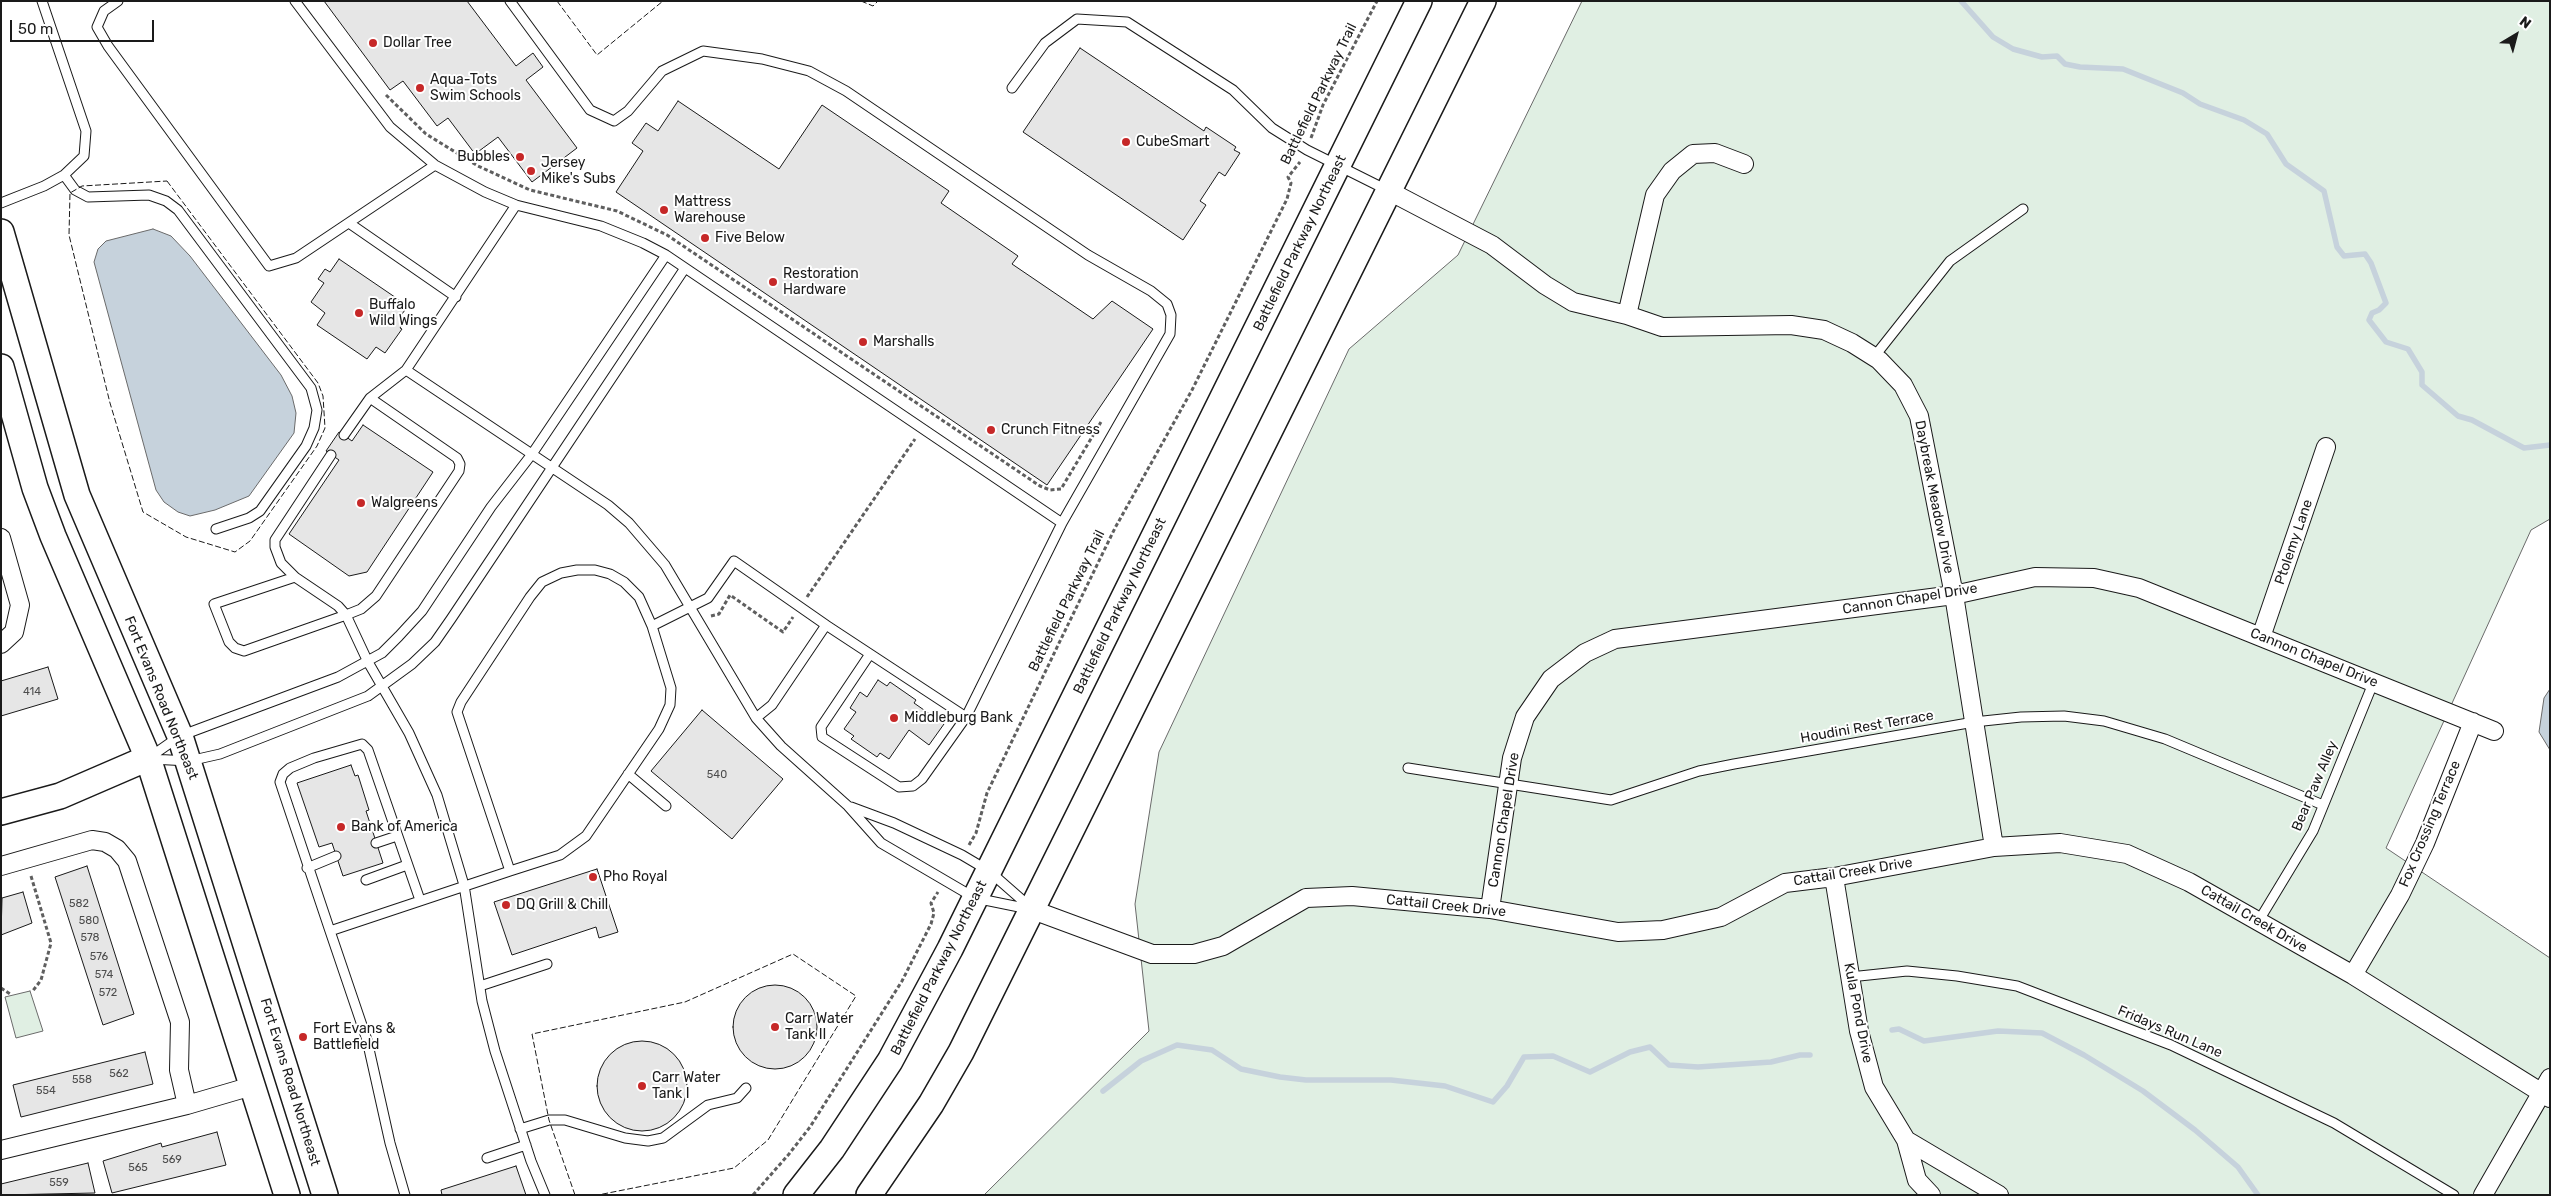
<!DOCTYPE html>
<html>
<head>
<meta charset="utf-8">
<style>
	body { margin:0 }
	#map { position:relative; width:2551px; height:1196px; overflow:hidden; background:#fff; font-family:Rubik,sans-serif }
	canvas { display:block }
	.frame { position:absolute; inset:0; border:2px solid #1a1a1a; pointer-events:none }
	.north { position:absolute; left:2491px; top:10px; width:50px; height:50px; -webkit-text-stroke:4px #fff; paint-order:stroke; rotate:37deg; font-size:14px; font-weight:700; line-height:20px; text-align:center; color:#1a1a1a }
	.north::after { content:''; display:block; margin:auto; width:18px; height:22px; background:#1a1a1a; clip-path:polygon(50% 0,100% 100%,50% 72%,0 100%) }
	.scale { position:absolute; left:10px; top:20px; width:144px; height:22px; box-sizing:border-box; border:2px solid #1a1a1a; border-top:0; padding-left:6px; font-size:15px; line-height:18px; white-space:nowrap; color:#1a1a1a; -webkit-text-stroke:4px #fff; paint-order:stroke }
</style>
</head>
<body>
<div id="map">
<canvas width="2551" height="1196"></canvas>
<div class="frame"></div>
<div class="north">N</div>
<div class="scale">50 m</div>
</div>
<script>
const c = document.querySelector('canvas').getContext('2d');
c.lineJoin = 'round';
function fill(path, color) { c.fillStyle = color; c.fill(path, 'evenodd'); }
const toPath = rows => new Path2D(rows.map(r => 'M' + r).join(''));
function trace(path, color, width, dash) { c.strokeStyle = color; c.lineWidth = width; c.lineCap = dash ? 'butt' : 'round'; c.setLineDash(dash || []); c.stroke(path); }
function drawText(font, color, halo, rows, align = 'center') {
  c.font = font + ' Rubik,sans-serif'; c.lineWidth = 4; c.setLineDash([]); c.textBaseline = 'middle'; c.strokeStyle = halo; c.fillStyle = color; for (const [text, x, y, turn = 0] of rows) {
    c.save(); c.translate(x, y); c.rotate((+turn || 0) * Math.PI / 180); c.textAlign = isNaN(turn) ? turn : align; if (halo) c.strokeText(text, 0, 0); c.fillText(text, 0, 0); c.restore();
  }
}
const green = toPath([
	[1582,1,2550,1,2550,519,2531,530,2386,848,2550,958,2550,1195,984,1195,1149,1031,1135,904,1159,752,1349,349,1458,255,1582,1],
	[30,991,43,1031,16,1038,5,997,30,991]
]);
fill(green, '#e0efe3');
trace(green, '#6a6a6a', 1);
const water = toPath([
	[153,229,171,236,190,256,281,375,292,396,296,413,294,433,249,496,215,510,190,516,178,512,164,502,156,490,94,262,98,249,106,241,153,229],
	[2550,689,2550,750,2539,732,2544,698,2550,689]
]);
fill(water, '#c6d2dc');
trace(water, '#6a6a6a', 1);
trace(toPath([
	[1961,1,1993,37,2013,49,2042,57,2057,56,2065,64,2080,67,2123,69,2183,93,2200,104,2244,120,2267,134,2286,164,2324,191,2337,247,2344,256,2365,254,2371,263,2386,303,2379,310,2372,313,2369,320,2386,342,2408,349,2422,372,2422,385,2458,416,2472,420,2524,448,2550,445],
	[1892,1030,1899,1029,1924,1041,1998,1031,2042,1033,2084,1055,2143,1091,2195,1130,2238,1167,2258,1195],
	[1103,1091,1141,1061,1177,1045,1212,1050,1241,1069,1280,1077,1306,1080,1391,1080,1445,1086,1493,1102,1507,1086,1524,1057,1553,1056,1590,1072,1630,1052,1650,1047,1669,1065,1698,1067,1771,1062,1800,1055,1810,1055]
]), '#c6d2dc', 5.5);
const building = toPath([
	[324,1,467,1,516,66,533,53,543,67,526,80,577,148,532,182,498,137,475,154,448,118,437,126,403,81,390,90,324,1],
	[1080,48,1204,131,1206,127,1236,147,1234,150,1240,153,1225,176,1219,172,1200,201,1206,205,1183,240,1023,132,1080,48],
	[678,101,779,169,822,105,949,191,941,203,1018,256,1012,264,1093,319,1112,301,1153,329,1047,485,616,192,643,151,632,143,646,123,658,131,678,101],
	[339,259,408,306,399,318,404,322,400,328,402,329,385,353,376,347,367,359,317,325,325,313,311,302,324,283,318,279,325,269,330,272,339,259],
	[363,425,433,472,367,572,349,576,289,534,339,460,326,451,339,432,352,441,363,425],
	[48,667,58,699,1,716,1,681,48,667],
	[878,680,887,686,890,682,916,700,914,703,944,724,929,745,909,730,889,759,880,753,877,757,851,739,854,736,844,729,856,712,850,708,860,692,867,697,878,680],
	[702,710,783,779,732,839,651,771,702,710],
	[351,765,355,776,358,775,369,810,366,811,383,863,343,876,332,843,319,847,297,783,351,765],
	[87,866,134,1014,103,1025,55,877,87,866],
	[597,869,618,932,599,938,596,927,512,955,494,902,597,869],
	[23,892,32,923,1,935,2,898,23,892],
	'733 1027a42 42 0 1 1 84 0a42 42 0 1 1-84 0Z',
	'597 1086a45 45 0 1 1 90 0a45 45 0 1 1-90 0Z',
	[145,1052,153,1084,21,1117,13,1085,145,1052],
	[217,1132,226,1165,112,1193,103,1161,161,1143,162,1147,217,1132],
	[88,1163,95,1193,1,1195,1,1184,88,1163],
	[516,1166,526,1195,442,1195,441,1190,516,1166]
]);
fill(building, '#e6e6e6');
trace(building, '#1a1a1a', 1);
const lane = toPath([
	[118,1,104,11,97,27,108,46,269,266,296,258,435,165],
	[295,1,390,127,435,165,485,192,516,205,601,226,643,243,666,255,1062,523],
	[510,1,590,110,614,121,628,111,662,71,703,51,762,59,809,71,846,91,1088,255,1151,291,1167,304,1171,315,1170,334,1062,523,966,717,826,625,772,705,756,718],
	[1012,88,1045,43,1077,19,1127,22,1233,90,1272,128,1307,150,1387,190],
	[64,175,75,190,88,197,149,195,166,201,178,210,311,388,317,410,314,428,306,446,260,511,249,518,216,529],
	[1,203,44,186,64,175,84,156,86,131,42,1],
	[349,223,456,297],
	[1874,357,1950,261,2023,209],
	[406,370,608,505,629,523,665,565,756,718,781,746,848,806,881,843,975,898,1029,909],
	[370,398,457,458,460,464,459,471,376,596,361,609,346,615,244,651,235,648,229,642,214,604,295,577,338,606,346,615,368,662,409,733,437,795,464,885,482,1001,495,1051,531,1161,545,1195],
	[344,435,370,398,406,370,516,205],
	[295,577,281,563,275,547,275,540,331,455],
	[652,626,671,688,670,705,659,729,586,836,560,855,510,871,457,712,461,702,530,597,542,582,561,573,577,570,595,570,610,574,624,582,639,597,652,626,708,598,734,561,826,625],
	[870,654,821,727,822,737,899,787,913,786,922,779,966,717],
	[150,757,180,736,338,677,382,653,399,636,422,611,491,507,532,454,666,255],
	[151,759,189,761,220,754,368,696,412,664,435,642,451,619,685,268],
	[1408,768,1611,800,1699,771,1734,764,1974,722,2021,717,2064,716,2104,721,2165,739,2323,805],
	[628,774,666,806],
	[851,807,894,823,962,855,989,871,1030,907],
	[376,843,397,836],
	[307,868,336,856],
	[366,880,407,865],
	[2258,922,2313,831,2374,681],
	[330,931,280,782,283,774,290,768,314,758,362,744,368,750,420,900],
	[1850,977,1907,971,1957,976,2017,986,2171,1045,2334,1123,2454,1195],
	[480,986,547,964],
	[520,1129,549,1120,565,1120,625,1138,648,1141,663,1138,708,1105,737,1098,746,1088],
	[487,1158,526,1145],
	[405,1195,390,1143,367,1040,330,931,510,871]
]);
const street = toPath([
	[1389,191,1492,245,1545,285,1573,302,1627,315,1662,327,1791,325,1824,330,1852,343,1879,360,1903,385,1919,416,1954,595,1994,847],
	[1627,315,1655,195,1672,171,1693,154,1715,153,1744,164],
	[1,538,20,605,14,632,1,644],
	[2261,637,2326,447],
	[1,866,92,840,105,842,117,849,127,861,180,1022,179,1070,187,1105],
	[1834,877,1859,1031,1874,1087,1906,1140,1999,1195],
	[1490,909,1512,758,1525,717,1551,679,1585,653,1615,639,1954,595,2035,577,2094,578,2139,588,2494,731],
	[1033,910,1152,954,1194,954,1223,946,1306,898,1352,896,1490,909,1618,932,1663,930,1721,917,1785,883,1834,877,1994,847,2060,843,2127,854,2189,882,2353,975,2550,1098],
	[2353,975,2400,895,2425,843,2473,722],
	[1906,1140,1917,1180,1931,1195],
	[1,1150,187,1105,252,1086],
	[2483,1195,2550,1078]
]);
const secondary = toPath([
	[1,232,77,495,180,736,325,1195],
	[1,367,35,488,53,536,148,758,287,1195],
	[1,812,60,796,148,758],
	[796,1195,832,1149,890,1061,950,949,1419,1],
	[869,1195,931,1104,961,1052,1483,1]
]);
trace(lane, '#1a1a1a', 11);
trace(street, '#1a1a1a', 20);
trace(secondary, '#1a1a1a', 28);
trace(toPath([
	[386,95,426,134,478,166,530,190,617,211,667,235,1040,486,1050,490,1061,489,1101,422],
	[1311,138,1323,105,1377,1],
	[807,597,915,439],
	[711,616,719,614,730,595,783,632,793,617],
	[969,845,976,833,987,793,1061,639,1115,528,1192,390,1287,199,1291,183,1288,177,1300,162],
	[31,876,51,943,41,980,32,992],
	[1,988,10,994],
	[753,1195,789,1154,810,1127,902,981,931,924,934,913,931,903,938,892]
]), '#5f5f5f', 3, [4, 2.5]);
trace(lane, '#fff', 9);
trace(street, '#fff', 18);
trace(secondary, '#fff', 25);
trace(toPath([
	[557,1,597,55,663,1],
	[861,1,873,6,878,1],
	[167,181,318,383,323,396,325,428,317,446,250,541,235,552,186,537,143,512,110,403,69,235,70,193,82,186,167,181],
	[575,1195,549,1120,532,1034,685,1002,793,954,856,996,768,1140,734,1168,598,1195]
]), '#1a1a1a', 1, [6, 2.5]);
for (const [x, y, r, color] of [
	[373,43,5,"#c62828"],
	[420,88,5,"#c62828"],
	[1126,142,5,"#c62828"],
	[520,157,5,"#c62828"],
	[531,171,5,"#c62828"],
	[664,210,5,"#c62828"],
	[705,238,5,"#c62828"],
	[773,282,5,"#c62828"],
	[359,313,5,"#c62828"],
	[863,342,5,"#c62828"],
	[991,430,5,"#c62828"],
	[361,503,5,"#c62828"],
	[894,718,5,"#c62828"],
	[341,827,5,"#c62828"],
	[593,877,5,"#c62828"],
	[506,905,5,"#c62828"],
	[775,1027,5,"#c62828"],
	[303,1037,5,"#c62828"],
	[642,1086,5,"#c62828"]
]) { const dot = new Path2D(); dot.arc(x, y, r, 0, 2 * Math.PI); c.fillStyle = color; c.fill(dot); trace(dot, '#fff', 2); }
drawText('11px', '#4d4d4d', null, [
	["414",32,692],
	["540",717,775],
	["582",79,904],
	["580",89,921],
	["578",90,938],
	["576",99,957],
	["574",104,975],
	["572",108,993],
	["562",119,1074],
	["558",82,1080],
	["554",46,1091],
	["569",172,1160],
	["565",138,1168],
	["559",59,1183]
]);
drawText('14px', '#1a1a1a', '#fff', [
	["Dollar Tree",383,43],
	["Aqua-Tots",430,80],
	["Swim Schools",430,96],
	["CubeSmart",1136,142],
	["Bubbles",510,157,"right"],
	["Jersey",541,163],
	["Mike's Subs",541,179],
	["Mattress",674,202],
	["Warehouse",674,218],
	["Five Below",715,238],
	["Restoration",783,274],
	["Hardware",783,290],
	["Buffalo",369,305],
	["Wild Wings",369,321],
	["Marshalls",873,342],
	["Crunch Fitness",1001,430],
	["Walgreens",371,503],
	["Middleburg Bank",904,718],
	["Bank of America",351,827],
	["Pho Royal",603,877],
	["DQ Grill & Chill",516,905],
	["Carr Water",785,1019],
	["Tank II",785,1035],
	["Fort Evans &",313,1029],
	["Battlefield",313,1045],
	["Carr Water",652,1078],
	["Tank I",652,1094]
], 'left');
drawText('14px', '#1a1a1a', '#fff', [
	["Battlefield Parkway Trail",1319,94,-64],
	["Battlefield Parkway Northeast",1300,243,-64],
	["Daybreak Meadow Drive",1934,497,79],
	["Ptolemy Lane",2294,542,-71],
	["Cannon Chapel Drive",1910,599,-9],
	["Battlefield Parkway Trail",1067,601,-64],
	["Battlefield Parkway Northeast",1120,606,-64],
	["Cannon Chapel Drive",2314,658,22],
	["Fort Evans Road Northeast",161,698,68],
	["Houdini Rest Terrace",1867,727,-10],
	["Bear Paw Alley",2315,786,-67],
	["Cannon Chapel Drive",1504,820,-81],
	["Fox Crossing Terrace",2430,824,-67],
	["Cattail Creek Drive",1853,872,-9],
	["Cattail Creek Drive",1446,906,6],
	["Cattail Creek Drive",2254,919,30],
	["Battlefield Parkway Northeast",939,968,-63],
	["Kula Pond Drive",1858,1013,79],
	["Fridays Run Lane",2170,1032,23],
	["Fort Evans Road Northeast",290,1082,73]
]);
</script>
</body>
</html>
